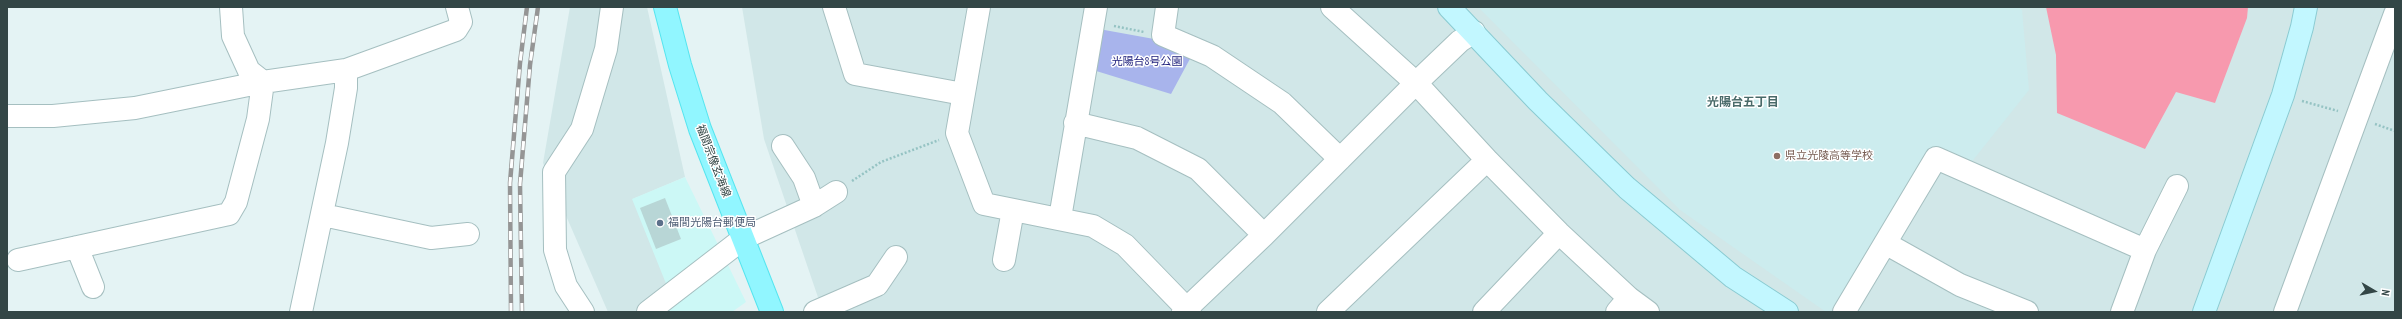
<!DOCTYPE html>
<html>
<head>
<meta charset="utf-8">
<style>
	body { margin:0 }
	#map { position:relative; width:2402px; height:319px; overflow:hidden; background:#e4f3f4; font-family:"PT Sans Narrow",sans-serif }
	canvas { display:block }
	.frame { position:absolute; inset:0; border:8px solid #334646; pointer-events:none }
	.north { position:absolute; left:2354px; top:271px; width:40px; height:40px; -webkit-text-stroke:3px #fff; paint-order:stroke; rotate:99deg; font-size:11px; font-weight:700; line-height:16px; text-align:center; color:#334646 }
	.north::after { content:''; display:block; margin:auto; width:14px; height:18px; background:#334646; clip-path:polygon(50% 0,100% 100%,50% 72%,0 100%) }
</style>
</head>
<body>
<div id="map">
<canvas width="2402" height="319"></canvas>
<div class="frame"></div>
<div class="north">N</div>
</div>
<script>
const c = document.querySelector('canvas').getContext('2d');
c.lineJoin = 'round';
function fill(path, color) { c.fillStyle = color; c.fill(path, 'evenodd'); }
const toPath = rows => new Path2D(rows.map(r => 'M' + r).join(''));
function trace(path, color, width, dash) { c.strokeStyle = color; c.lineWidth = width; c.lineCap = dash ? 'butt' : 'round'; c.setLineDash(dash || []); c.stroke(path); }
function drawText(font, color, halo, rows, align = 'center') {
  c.font = font + ' "PT Sans Narrow","Noto Sans JP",sans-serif'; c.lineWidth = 3; c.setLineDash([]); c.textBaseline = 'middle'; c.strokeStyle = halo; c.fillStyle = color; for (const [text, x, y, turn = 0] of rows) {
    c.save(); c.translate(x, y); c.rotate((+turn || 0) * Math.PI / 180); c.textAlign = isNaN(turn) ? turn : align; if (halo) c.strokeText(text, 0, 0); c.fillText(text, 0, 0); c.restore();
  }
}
fill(toPath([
	[570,7,647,7,685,177,633,199,674,301,659,312,608,312,543,163],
	[742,7,2395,7,2395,312,823,312,764,139]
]), '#d1e7e8');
fill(toPath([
	[685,177,746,302,732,312,659,312,673,301,632,199]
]), '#ccf8f6');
fill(toPath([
	[1478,7,2019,7,2022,10,2029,90,1970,164,1932,148,1830,312,1826,312,1680,210]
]), '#ccecee');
fill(toPath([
	[1099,29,1154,39,1192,55,1171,94,1093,70]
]), '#a8b4ec');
fill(toPath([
	[2046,7,2248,7,2247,18,2215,103,2176,92,2145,149,2057,113,2056,55]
]), '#f799ae');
fill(toPath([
	[665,198,681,239,656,249,640,208]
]), '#b8d6d6');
const street = toPath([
	[834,7,855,74,963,94],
	[979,7,957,133,984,204,1093,226,1125,245,1190,312],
	[1167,7,1163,35,1212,56,1282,103,1340,159],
	[1332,7,1416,83,1487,160,1559,233,1629,298,1648,312],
	[7,116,53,116,135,108,263,82,346,70,456,30,461,22,457,7],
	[1075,123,1137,138,1198,169,1264,235],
	[783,146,804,178,814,206],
	[323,215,431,238,468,234],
	[1060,218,1096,7],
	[1885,243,1960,285,2027,312],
	[77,247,93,287],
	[18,260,229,214,236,202,258,119,263,82,249,71,233,36,231,7],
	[1004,260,1013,210],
	[301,312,337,143,346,88,346,70],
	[583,312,566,286,555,250,554,172,582,129,606,49,612,7],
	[648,312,744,238,814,206,836,192],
	[815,312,877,285,896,257],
	[1183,312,1264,235,1416,83,1460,41,1474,32],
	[1328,312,1487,160],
	[1484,312,1559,233],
	[1617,312,1629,298],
	[1844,312,1936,158,2145,250],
	[2122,312,2145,250,2177,186],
	[2285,312,2395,14]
]);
const secondary = toPath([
	[1449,7,1538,101,1627,188,1733,277,1787,312],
	[2204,312,2283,95,2302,27,2306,7]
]);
const primary = toPath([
	[665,7,680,65,700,129,772,312]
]);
trace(street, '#a5bfc0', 24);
trace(secondary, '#8acbd2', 24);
trace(primary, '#56e5ef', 24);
trace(toPath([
	[1114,26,1144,32],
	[2302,101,2338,111],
	[2375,124,2395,131],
	[852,181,881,162,939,140]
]), '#95c3c3', 2.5, [2, 2]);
trace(street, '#fff', 22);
trace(secondary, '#c2f7ff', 22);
trace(primary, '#91f6ff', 22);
const rail = toPath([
	[511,312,510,183,520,63,527,7],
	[522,312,520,184,530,65,538,7]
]);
trace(rail, '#959595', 4.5);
trace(rail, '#fff', 3, [9]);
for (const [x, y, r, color] of [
	[1777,156,4,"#8d6e63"],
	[660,223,4,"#5c6f8a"]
]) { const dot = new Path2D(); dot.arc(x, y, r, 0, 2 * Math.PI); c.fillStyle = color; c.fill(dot); trace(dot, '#fff', 1.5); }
drawText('11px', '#21227d', '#fff', [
	["光陽台8号公園",1147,62]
]);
drawText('11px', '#785e54', '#fff', [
	["県立光陵高等学校",1785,156]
], 'left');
drawText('11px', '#334646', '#fff', [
	["福間宗像玄海線",713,161,69]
]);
drawText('11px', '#4e5e75', '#fff', [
	["福間光陽台郵便局",668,223]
], 'left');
drawText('bold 12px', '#496a69', '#fff', [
	["光陽台五丁目",1743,103]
]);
</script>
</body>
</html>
